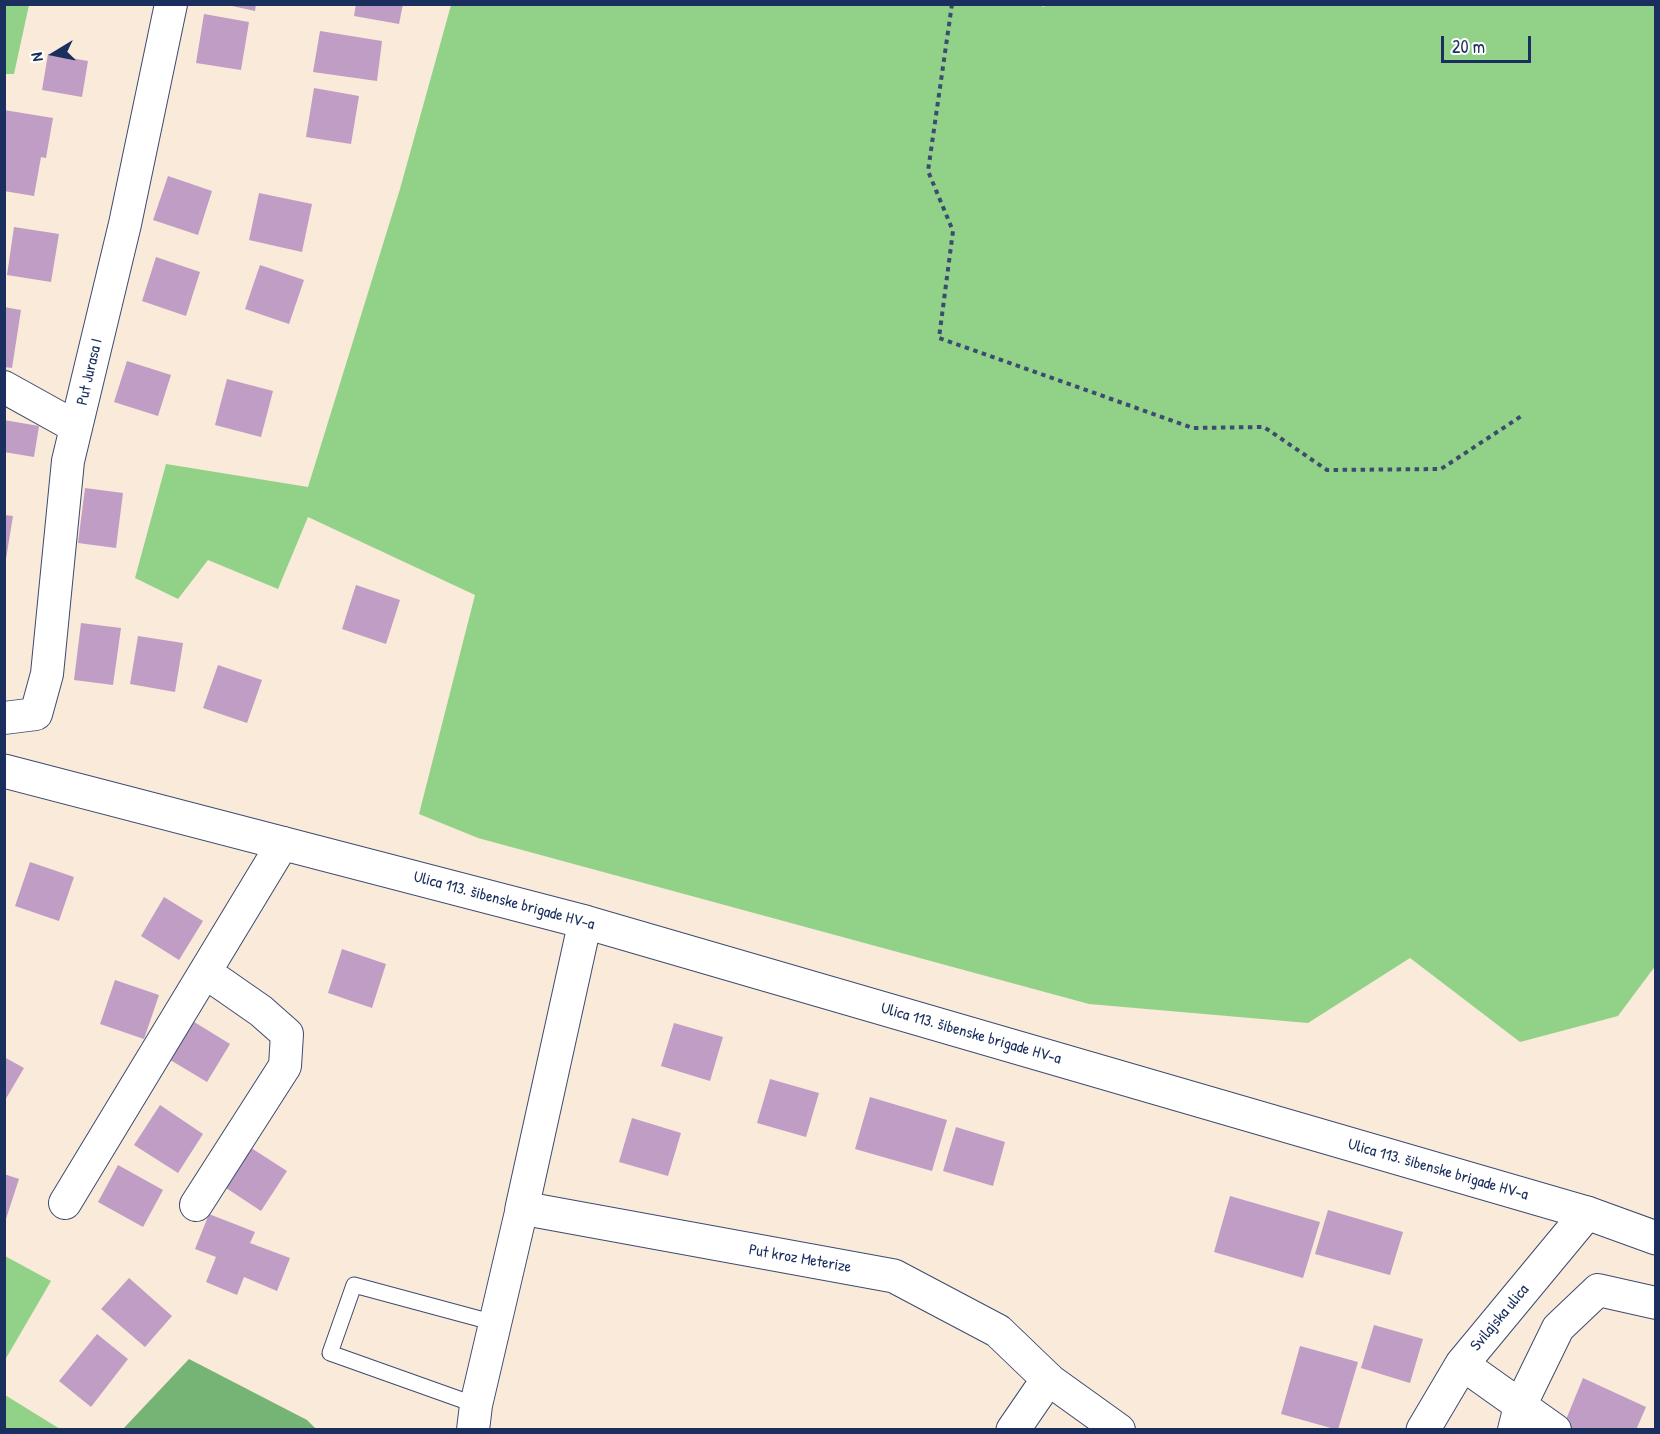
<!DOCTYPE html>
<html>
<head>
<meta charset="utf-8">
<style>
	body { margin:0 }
	#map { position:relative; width:1660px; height:1434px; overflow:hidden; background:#f9ead9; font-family:"Patrick Hand",sans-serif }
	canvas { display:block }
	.frame { position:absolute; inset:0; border:6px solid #1b2f5e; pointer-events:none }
	.north { position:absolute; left:24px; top:24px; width:60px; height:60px; -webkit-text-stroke:4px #fff; paint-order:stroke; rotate:260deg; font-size:16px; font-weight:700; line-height:24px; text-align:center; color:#1b2f5e }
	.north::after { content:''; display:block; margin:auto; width:21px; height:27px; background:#1b2f5e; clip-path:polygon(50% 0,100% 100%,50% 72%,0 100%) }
	.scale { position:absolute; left:1441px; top:36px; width:90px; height:27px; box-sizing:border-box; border:3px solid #1b2f5e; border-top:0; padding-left:8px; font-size:18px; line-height:21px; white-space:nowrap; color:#1b2f5e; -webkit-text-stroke:4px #fff; paint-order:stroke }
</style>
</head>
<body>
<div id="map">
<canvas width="1660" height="1434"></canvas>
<div class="frame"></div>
<div class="north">N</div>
<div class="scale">20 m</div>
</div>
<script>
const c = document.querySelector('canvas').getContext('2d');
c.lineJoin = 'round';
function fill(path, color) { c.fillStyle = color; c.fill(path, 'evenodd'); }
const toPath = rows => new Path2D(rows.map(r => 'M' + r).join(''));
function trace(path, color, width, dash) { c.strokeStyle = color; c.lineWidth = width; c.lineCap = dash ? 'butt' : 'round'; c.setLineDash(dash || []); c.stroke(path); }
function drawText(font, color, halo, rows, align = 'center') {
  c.font = font + ' "Patrick Hand",sans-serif'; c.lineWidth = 6; c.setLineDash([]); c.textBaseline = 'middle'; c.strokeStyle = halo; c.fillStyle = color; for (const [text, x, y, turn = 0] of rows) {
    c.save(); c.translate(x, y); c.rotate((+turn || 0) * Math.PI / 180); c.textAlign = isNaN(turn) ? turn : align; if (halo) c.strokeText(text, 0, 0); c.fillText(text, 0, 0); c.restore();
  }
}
fill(toPath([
	[5,4,29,5,14,74,5,74],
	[1037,4,1044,7,1046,4,1655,5,1656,965,1618,1016,1520,1042,1410,958,1308,1023,1089,1004,478,838,419,814,475,595,308,517,278,589,208,560,178,599,135,578,166,464,308,487,400,189,451,5],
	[5,1256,51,1281,5,1360],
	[4,1395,5,1395,60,1429,5,1429]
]), '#92d288');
fill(toPath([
	[189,1359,307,1420,316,1429,123,1429]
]), '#75b474');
fill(toPath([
	[223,4,256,4,255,11],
	[356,4,403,4,399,24,354,16],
	[204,14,249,22,241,70,196,63],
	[320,31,382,41,377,81,313,72],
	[48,54,88,61,82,97,42,90],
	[314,88,359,96,351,144,306,137],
	[4,110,53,118,46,158,41,157,34,196,4,191],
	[168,176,212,191,198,235,153,220],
	[259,193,312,204,302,252,249,240],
	[14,227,59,234,51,282,7,275],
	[156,257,200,272,186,316,142,301],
	[260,265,304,280,289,324,245,309],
	[4,307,21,310,12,368,4,367],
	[127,361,171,375,158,416,114,402],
	[227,379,273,391,261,437,215,425],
	[4,420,39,426,34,457,4,452],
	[85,488,123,493,116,548,78,543],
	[5,515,13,516,6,559,5,559],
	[356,585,400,600,386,644,342,629],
	[81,623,121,628,113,685,74,680],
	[138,636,183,643,175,692,130,684],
	[218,665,262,680,247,723,203,708],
	[30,862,74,877,59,921,15,906],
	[164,897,203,921,179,960,141,936],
	[342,949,386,964,372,1008,328,993],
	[115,980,159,995,144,1039,100,1024],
	[191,1020,230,1044,207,1082,167,1058],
	[674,1023,723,1037,710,1081,661,1066],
	[4,1057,24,1068,4,1102],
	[770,1079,819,1093,806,1137,757,1123],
	[870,1097,947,1120,932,1171,855,1149],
	[160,1105,203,1134,178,1173,134,1145],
	[632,1118,681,1133,668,1176,619,1162],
	[956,1127,1005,1142,993,1186,943,1171],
	[245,1144,287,1171,261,1211,220,1184],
	[118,1165,163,1190,143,1227,98,1202],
	[4,1174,19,1179,5,1222,4,1222],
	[1230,1196,1320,1222,1303,1278,1214,1252],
	[1328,1210,1403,1232,1390,1275,1315,1254],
	[209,1214,255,1232,250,1243,290,1258,277,1291,244,1277,237,1295,206,1282,216,1257,195,1249],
	[129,1278,172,1316,145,1347,101,1309],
	[1374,1325,1423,1339,1410,1383,1361,1368],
	[97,1334,128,1359,91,1407,59,1381],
	[1300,1346,1358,1362,1338,1430,1281,1414],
	[1583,1378,1646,1407,1636,1430,1568,1430,1563,1427]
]), '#c09dc5');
const service = toPath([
	[476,1405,330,1353,354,1285,495,1323]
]);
const minor = toPath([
	[4,387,76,427],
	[4,718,36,714,47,674,68,461,125,224,171,4],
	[65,1203,283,843],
	[196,1205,285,1066,287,1034,261,1011,205,972],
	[1462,1364,1555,1430],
	[1048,1379,1119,1430],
	[473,1430,476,1405,522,1208],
	[1514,1430,1520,1406,1558,1328,1598,1290,1656,1303]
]);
const tertiary = toPath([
	[585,922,522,1208,894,1276,998,1331,1048,1379,1013,1430],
	[1423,1430,1462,1364,1587,1213]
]);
const secondary = toPath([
	[4,771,585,922,1587,1213,1656,1238]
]);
trace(service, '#3c4b70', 17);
trace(minor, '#3c4b70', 34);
trace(tertiary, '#3c4b70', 35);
trace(secondary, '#3c4b70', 35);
trace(toPath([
	[952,4,928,171,953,231,939,338,1193,428,1264,427,1327,470,1441,469,1523,415]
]), '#3c4b70', 4, [4.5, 4.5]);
trace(service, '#fff', 15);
trace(minor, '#fff', 32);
trace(tertiary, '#fff', 33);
trace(secondary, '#fff', 33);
drawText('16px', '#1b2f5e', '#fff', [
	["Put Jurasa I",90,372,-77],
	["Ulica 113. šibenske brigade HV-a",504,901,15],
	["Ulica 113. šibenske brigade HV-a",971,1034,16],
	["Ulica 113. šibenske brigade HV-a",1438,1170,16],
	["Put kroz Meterize",800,1259,10],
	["Svilajska ulica",1500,1318,-50]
]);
</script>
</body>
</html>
